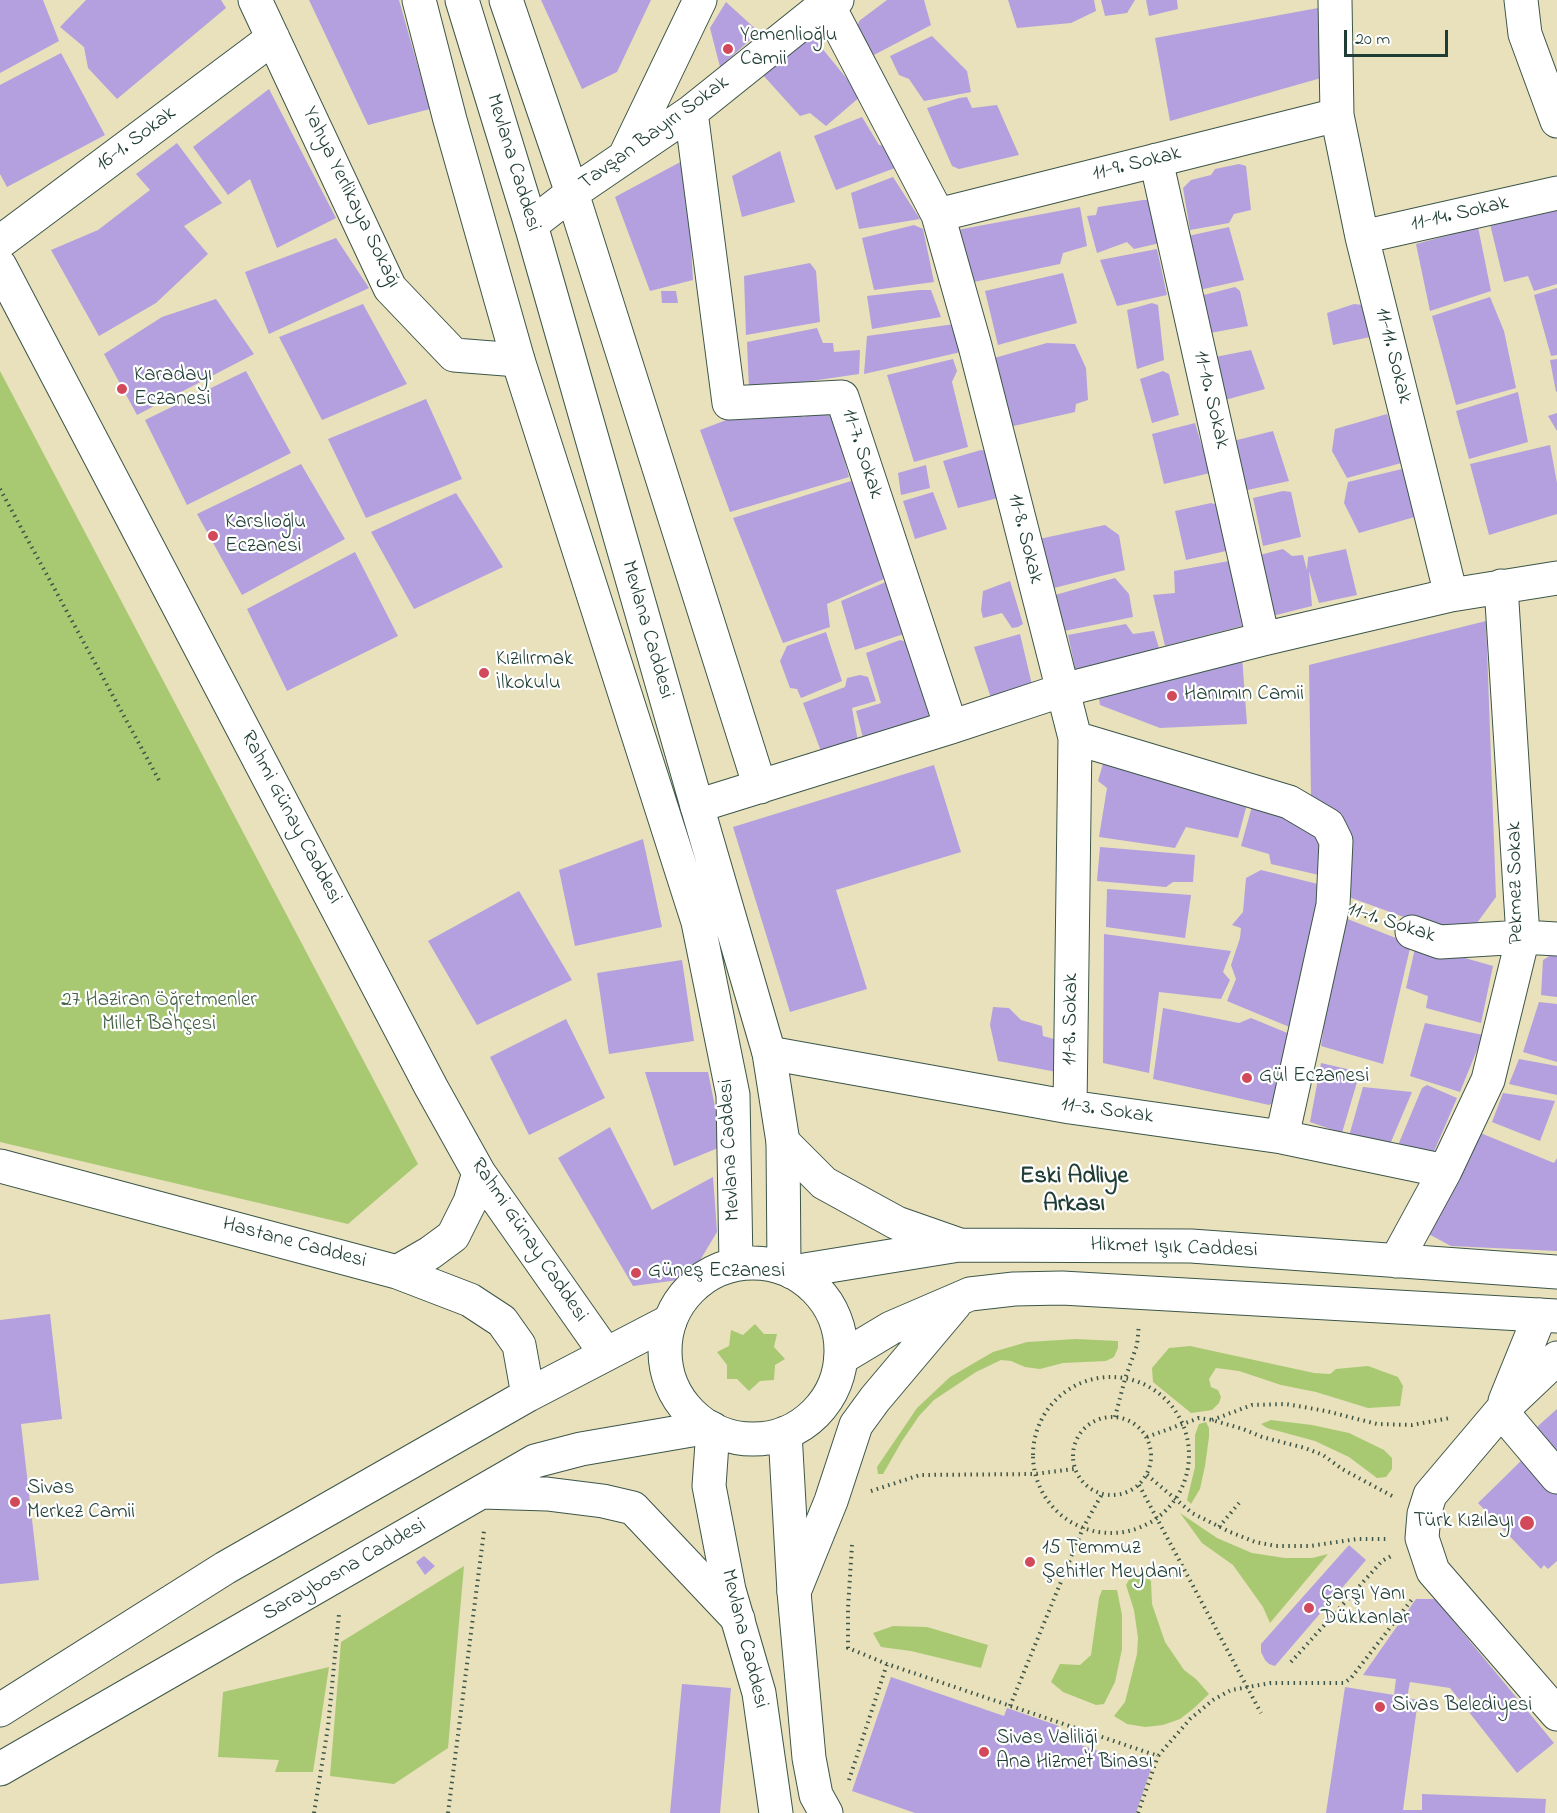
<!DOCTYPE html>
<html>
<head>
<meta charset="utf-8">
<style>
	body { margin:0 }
	#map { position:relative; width:1557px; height:1813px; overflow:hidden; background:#e8e1bc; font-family:"Indie Flower",sans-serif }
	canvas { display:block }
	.scale { position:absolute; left:1344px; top:30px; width:104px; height:27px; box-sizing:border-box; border:3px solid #1f3d34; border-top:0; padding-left:8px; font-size:18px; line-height:21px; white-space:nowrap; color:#1f3d34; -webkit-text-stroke:4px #fff; paint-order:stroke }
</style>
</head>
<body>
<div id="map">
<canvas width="1557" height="1813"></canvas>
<div class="scale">20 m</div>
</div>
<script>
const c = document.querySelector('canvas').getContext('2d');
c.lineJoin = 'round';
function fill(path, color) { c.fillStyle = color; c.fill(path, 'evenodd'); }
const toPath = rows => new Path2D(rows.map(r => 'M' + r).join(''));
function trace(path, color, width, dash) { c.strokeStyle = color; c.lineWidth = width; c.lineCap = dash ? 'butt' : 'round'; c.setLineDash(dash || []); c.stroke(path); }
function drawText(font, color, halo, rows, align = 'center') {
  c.font = font + ' "Indie Flower",sans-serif'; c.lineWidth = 4.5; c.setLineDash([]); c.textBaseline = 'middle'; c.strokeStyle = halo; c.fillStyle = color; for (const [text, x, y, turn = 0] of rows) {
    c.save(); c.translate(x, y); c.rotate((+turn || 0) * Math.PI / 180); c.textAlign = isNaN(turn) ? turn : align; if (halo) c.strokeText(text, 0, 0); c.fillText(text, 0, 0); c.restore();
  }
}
fill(toPath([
	[0,371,418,1164,348,1224,0,1142],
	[755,1324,764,1334,777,1334,774,1347,785,1359,775,1365,774,1380,760,1381,749,1391,737,1379,727,1379,727,1365,717,1352,729,1346,731,1330,743,1335],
	[1076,1339,1118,1341,1118,1348,1114,1357,1106,1361,1063,1363,1040,1369,1025,1367,1011,1361,1001,1360,976,1372,934,1400,919,1416,902,1441,883,1474,878,1474,877,1467,917,1408,950,1377,993,1352,1027,1342],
	[1190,1346,1314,1373,1330,1374,1336,1369,1368,1366,1398,1377,1403,1386,1400,1406,1368,1408,1316,1392,1281,1385,1239,1371,1216,1368,1209,1379,1211,1387,1218,1390,1221,1397,1219,1403,1212,1410,1191,1413,1153,1382,1152,1368,1169,1348],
	[1271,1420,1312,1425,1349,1433,1384,1450,1392,1458,1392,1469,1386,1477,1377,1478,1349,1457,1315,1441,1267,1428,1261,1424],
	[1206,1422,1209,1428,1209,1437,1205,1466,1200,1489,1191,1504,1187,1500,1195,1467,1195,1435,1199,1424],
	[1180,1513,1217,1538,1252,1553,1285,1558,1312,1558,1328,1554,1270,1623,1263,1607,1233,1565,1202,1543],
	[464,1566,448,1748,394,1784,330,1776,341,1642],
	[1135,1575,1148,1577,1151,1581,1152,1604,1165,1642,1184,1670,1196,1679,1209,1694,1193,1709,1180,1719,1163,1725,1145,1727,1127,1724,1114,1716,1125,1702,1137,1654,1138,1638,1134,1610,1126,1585,1130,1578],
	[1102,1590,1117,1590,1122,1615,1122,1649,1115,1682,1104,1704,1096,1705,1063,1692,1051,1682,1060,1664,1080,1665,1091,1655,1099,1598],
	[893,1626,927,1627,988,1645,981,1668,911,1651,881,1647,873,1633],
	[329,1667,313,1772,275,1772,279,1760,218,1757,223,1692]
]), '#a8c972');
fill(toPath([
	[0,0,43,0,59,41,0,73],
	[86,0,221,0,226,8,117,99,88,68,84,47,60,27],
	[309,0,399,0,430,109,368,125],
	[541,0,651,0,617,72,582,89],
	[887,0,924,0,931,25,872,56,856,31,859,21],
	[1008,0,1094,0,1096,11,1071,23,1017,28],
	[1101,0,1135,0,1127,13,1105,16],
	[1146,0,1177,0,1178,9,1149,16],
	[726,2,759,32,720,67,710,28],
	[1318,8,1321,78,1170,121,1155,38],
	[812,36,861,96,826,126,810,113,800,116,762,74],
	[932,36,967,71,971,92,924,101,909,79,899,75,890,56],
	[61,53,105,135,7,187,0,174,0,85],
	[269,89,336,218,277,248,250,179,228,195,193,147],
	[967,97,972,108,997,105,1019,155,959,169,952,166,927,108,959,98],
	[862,117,879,145,888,147,895,168,836,190,814,136],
	[177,143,222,203,184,226,208,254,156,303,99,336,51,250,98,230,150,190,136,174],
	[780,151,795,202,742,217,732,176],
	[686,159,693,280,650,291,615,197],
	[1239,164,1246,166,1251,210,1234,214,1229,223,1190,230,1183,188,1191,180,1211,175,1215,169],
	[893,177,920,219,859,229,851,193],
	[1143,200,1152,200,1160,243,1134,249,1127,242,1097,253,1087,216,1096,215,1098,207],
	[1557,205,1557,284,1534,291,1528,276,1504,282,1490,224],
	[1080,207,1087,246,1063,253,1060,264,969,283,957,230],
	[914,225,923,229,934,282,874,290,862,238],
	[1229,227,1244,280,1199,290,1188,236],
	[1478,227,1491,291,1430,311,1416,244],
	[336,238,369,288,269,334,245,272],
	[1157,249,1167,295,1117,306,1100,260],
	[810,263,816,271,820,322,746,335,744,276],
	[1063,273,1077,323,998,345,985,291],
	[1235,287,1240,291,1248,326,1210,333,1200,296],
	[1557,288,1557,355,1551,356,1534,295],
	[919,290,931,290,941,317,872,329,867,296],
	[661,291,676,291,678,303,662,303],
	[1490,297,1504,331,1516,388,1456,405,1432,316],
	[216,299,254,354,137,415,104,354,162,317],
	[1152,303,1158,305,1164,360,1137,369,1127,310],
	[363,304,407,384,322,420,279,337],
	[1354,304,1363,305,1370,337,1333,345,1327,313],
	[955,324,961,352,864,374,867,336],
	[817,328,823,343,833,343,834,352,860,350,859,374,749,390,747,342],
	[1047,343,1075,344,1086,368,1088,400,1076,404,1075,412,1009,427,991,359],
	[1251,350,1265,389,1225,400,1215,357],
	[953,359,957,371,952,382,968,447,914,462,887,375],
	[1557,359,1557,391,1556,392,1550,360],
	[246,371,291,453,187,505,145,420],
	[1163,371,1169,374,1179,415,1152,423,1140,379],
	[1518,392,1528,442,1469,459,1456,411],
	[426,399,462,479,366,518,328,439],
	[794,410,803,417,826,411,832,413,849,477,730,512,700,430,745,413],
	[1557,413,1557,431,1548,416],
	[1387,414,1405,462,1347,478,1332,451,1335,429],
	[1195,423,1210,473,1164,484,1152,434],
	[1273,431,1289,481,1243,491,1233,441],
	[1550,445,1557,483,1557,514,1489,535,1470,464],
	[981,450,986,451,998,498,958,508,943,461],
	[301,464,345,539,242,595,197,514],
	[926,465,930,488,901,495,898,473],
	[1406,468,1418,516,1359,533,1344,503,1348,482],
	[851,481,858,486,884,579,827,604,830,627,783,643,733,518],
	[1283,491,1291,492,1301,537,1263,546,1253,498],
	[933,492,947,529,915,539,903,501],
	[456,493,503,567,414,609,371,532],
	[1211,503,1217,505,1226,551,1186,560,1175,511],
	[1105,525,1119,535,1125,570,1050,589,1039,539],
	[1283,549,1292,556,1303,555,1307,570,1308,557,1346,549,1357,595,1319,603,1309,571,1312,606,1272,616,1256,556],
	[355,552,398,636,287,691,247,609],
	[1229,561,1242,626,1165,646,1153,595,1175,593,1174,571],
	[1115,578,1129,594,1133,617,1059,632,1048,597],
	[893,579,910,632,855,650,841,601],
	[1010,581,1023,624,1018,627,1012,628,1002,613,983,618,981,610,983,591],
	[1486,621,1496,897,1474,927,1434,928,1346,896,1346,834,1311,795,1309,665],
	[1126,624,1133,634,1154,631,1159,648,1078,682,1068,635],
	[826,632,842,681,801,698,797,689,790,688,780,661,787,646],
	[1020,634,1033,689,993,704,974,647],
	[900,640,907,642,933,729,865,745,856,711,881,703,866,653],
	[1242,656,1247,724,1160,728,1100,705,1097,686],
	[860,675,868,677,876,701,852,708,859,747,822,754,803,703,845,687,847,678],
	[1105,757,1250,793,1238,838,1186,827,1175,848,1099,837,1107,788,1098,781],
	[934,765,961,852,836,890,867,989,790,1012,733,827],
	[1254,799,1328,833,1319,875,1271,864,1269,854,1241,846],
	[643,839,662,927,575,946,559,870],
	[1100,847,1195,855,1193,882,1173,882,1166,887,1097,881],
	[1261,870,1322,885,1299,1031,1227,1001,1236,979,1231,965,1240,938,1241,928,1232,925,1243,912,1246,878],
	[1107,889,1191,895,1185,938,1106,927],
	[519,891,572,980,477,1025,428,941],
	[1340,916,1411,944,1383,1064,1321,1046],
	[1104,934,1231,951,1223,972,1230,980,1221,999,1159,992,1149,1073,1103,1063],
	[1416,944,1493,966,1481,1023,1426,1008,1428,996,1406,988],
	[1551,955,1557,956,1557,997,1541,995,1543,960],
	[682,960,694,1041,609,1054,597,973],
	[1539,1002,1557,1004,1557,1062,1523,1052],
	[993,1007,1009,1008,1021,1020,1042,1026,1043,1036,1054,1039,1062,1073,998,1061,990,1025],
	[1163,1008,1239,1023,1251,1018,1297,1037,1282,1098,1269,1105,1153,1079],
	[566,1019,605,1098,529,1135,490,1057],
	[1425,1023,1483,1035,1460,1092,1410,1076],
	[1519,1059,1557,1066,1557,1095,1509,1084],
	[1321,1063,1360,1072,1342,1133,1310,1122],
	[645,1072,708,1072,723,1146,674,1166],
	[1427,1085,1457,1098,1429,1163,1396,1150,1422,1088],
	[1363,1087,1412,1092,1388,1149,1349,1136],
	[1503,1093,1555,1101,1540,1141,1492,1122],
	[610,1127,652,1210,713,1177,717,1232,699,1262,686,1279,633,1286,558,1158],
	[1478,1132,1554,1163,1557,1158,1557,1251,1451,1246,1423,1231],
	[50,1314,62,1419,21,1424,39,1580,0,1584,0,1320],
	[1557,1409,1557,1469,1538,1446,1538,1426],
	[1523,1459,1557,1493,1557,1561,1548,1569,1544,1565,1541,1569,1478,1503],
	[1349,1545,1366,1560,1275,1666,1269,1664,1265,1660,1261,1652,1261,1644],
	[424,1556,435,1566,425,1575,416,1562],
	[1416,1599,1435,1599,1554,1743,1517,1773,1450,1688,1410,1682,1407,1698,1418,1700,1403,1810,1422,1810,1422,1794,1546,1799,1545,1813,1326,1813,1345,1687,1394,1695,1396,1679,1363,1675],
	[891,1677,1004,1716,1007,1708,1059,1726,1055,1736,1151,1769,1136,1813,915,1813,852,1791],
	[682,1684,731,1688,720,1813,670,1813]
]), '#b4a0de');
const minor = toPath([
	[255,0,390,288,454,355,518,360],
	[506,0,572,193,760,787],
	[1335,0,1337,115,1362,237,1451,595],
	[1521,0,1525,34,1557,121],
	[827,3,938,215,975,346,1075,738,1070,1107],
	[691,112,729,403,842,397,951,727],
	[625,156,700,0],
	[1156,160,1263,639],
	[938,215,1337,115],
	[531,225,572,193,691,112,827,3,837,0],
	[1362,237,1557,193],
	[0,242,273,38],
	[0,266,431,1087,479,1173,606,1354],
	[1075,738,1289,802,1328,825,1336,841,1333,905,1282,1137],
	[697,806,951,727,1063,690,1263,639,1451,595,1557,578],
	[1412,932,1440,942,1523,937,1557,939],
	[769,1053,1070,1107,1282,1137,1445,1171],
	[783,1142,824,1183,897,1223,957,1244],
	[0,1166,397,1272,470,1300,502,1321,519,1345,528,1395],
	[1396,1261,1445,1171,1488,1080,1523,937,1501,586],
	[397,1272,430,1253,453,1236,470,1202,479,1173],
	[792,1272,959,1245,1191,1246,1557,1272],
	[841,1358,891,1328,970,1294,1014,1289,1062,1288,1557,1316],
	[1557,1358,1501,1411,1430,1495,1424,1514,1422,1538,1433,1571,1557,1714],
	[1505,1401,1540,1315],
	[1501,1411,1557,1477],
	[482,1492,547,1494,603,1501,633,1508,738,1619],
	[794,1592,831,1501,856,1425,875,1399,955,1304],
	[0,1710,225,1568,528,1395,670,1321],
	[0,1769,535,1461,581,1449,709,1427]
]);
const major = toPath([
	[419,0,450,120,518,360,698,922,733,1095,736,1264],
	[462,0,531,225,697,806,769,1053,783,1142,784,1268],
	'665 1351a88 88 0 1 1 176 0a88 88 0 1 1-176 0Z',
	[713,1429,709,1486,729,1590,759,1693,776,1813],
	[785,1433,794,1592,809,1758,816,1795,826,1813]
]);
trace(minor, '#3d5648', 35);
trace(major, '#3d5648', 35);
trace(toPath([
	[0,489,160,782],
	[1365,916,1380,922],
	'1033 1455a78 78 0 1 1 156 0a78 78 0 1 1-156 0Z',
	'1073 1456a39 39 0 1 1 78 0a39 39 0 1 1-78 0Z',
	[1115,1417,1125,1379,1137,1345,1139,1325],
	[1212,1420,1252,1405,1286,1404,1326,1411,1377,1424,1412,1425,1450,1418],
	[1147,1437,1199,1418,1212,1420,1243,1429,1262,1437,1305,1448,1323,1455,1342,1469,1394,1497],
	[1147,1475,1192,1513,1230,1532,1255,1542,1276,1546,1310,1546,1357,1539,1388,1539],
	[1139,1485,1261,1713],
	[871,1491,920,1475,1035,1474,1074,1469],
	[1219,1527,1239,1503],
	[852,1545,848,1608,848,1648,887,1664,1158,1756,1190,1719,1213,1700,1231,1690,1271,1683,1344,1683,1351,1678,1413,1598],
	[1291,1662,1382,1561,1393,1555],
	[1010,1706,1083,1528,1102,1494],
	[849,1780,887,1664],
	[314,1813,328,1727,339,1614],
	[448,1813,484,1531],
	[1138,1813,1158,1756]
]), '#3d5648', 4, [1.5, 4.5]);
trace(minor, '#fff', 33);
trace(major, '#fff', 33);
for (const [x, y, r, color] of [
	[728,49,6,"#d1495b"],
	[122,389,6,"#d1495b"],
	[213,536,6,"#d1495b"],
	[484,673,6,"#d1495b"],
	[1172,696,6,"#d1495b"],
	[1247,1078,6,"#d1495b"],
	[636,1273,6,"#d1495b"],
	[15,1502,6,"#d1495b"],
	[1527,1523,8,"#d1495b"],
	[1030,1562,6,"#d1495b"],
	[1309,1608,6,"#d1495b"],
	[1380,1707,6,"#d1495b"],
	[984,1752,6,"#d1495b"]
]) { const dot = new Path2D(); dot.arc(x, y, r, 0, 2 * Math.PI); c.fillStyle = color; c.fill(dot); trace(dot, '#fff', 2); }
drawText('21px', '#1f3d34', '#fff', [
	["Yemenlioğlu",740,37],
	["Camii",740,61],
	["Karadayı",134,377],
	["Eczanesi",134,401],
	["Karslıoğlu",225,524],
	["Eczanesi",225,548],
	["Kızılırmak",496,661],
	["İlkokulu",496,685],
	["Hanımın Camii",1184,696],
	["Gül Eczanesi",1259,1078],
	["Güneş Eczanesi",648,1273],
	["Sivas",27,1490],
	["Merkez Camii",27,1514],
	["Türk Kızılayı",1514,1523,"right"],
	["15 Temmuz",1042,1550],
	["Şehitler Meydanı",1042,1574],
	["Çarşı Yanı",1321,1596],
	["Dükkanlar",1321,1620],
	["Sivas Belediyesi",1392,1707],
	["Sivas Valiliği",996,1740],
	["Ana Hizmet Binası",996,1764]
], 'left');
drawText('21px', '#1f3d34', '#fff', [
	["Tavşan Bayırı Sokak",655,134,-36],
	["16-1. Sokak",137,140,-37],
	["Mevlana Caddesi",512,163,73],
	["11-9. Sokak",1137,165,-14],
	["Yahya Yerlikaya Sokağı",350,198,64],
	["11-14. Sokak",1460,215,-13],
	["11-11. Sokak",1392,356,76],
	["11-10. Sokak",1210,400,77],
	["11-7. Sokak",861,454,72],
	["11-8. Sokak",1024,539,76],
	["Mevlana Caddesi",646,630,74],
	["Rahmi Günay Caddesi",290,818,62],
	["Pekmez Sokak",1517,883,-91],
	["11-1. Sokak",1391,924,18],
	["11-8. Sokak",1072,1019,-89],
	["11-3. Sokak",1107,1112,8],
	["Mevlana Caddesi",731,1150,-93],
	["Rahmi Günay Caddesi",528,1241,56],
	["Hastane Caddesi",294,1244,15],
	["Hikmet Işık Caddesi",1174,1249,2],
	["Saraybosna Caddesi",345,1571,-30],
	["Mevlana Caddesi",743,1639,76]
]);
drawText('21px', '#416044', '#fff', [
	["27 Haziran Öğretmenler",159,1002],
	["Millet Bahçesi",159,1026]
]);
drawText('bold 24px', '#1f3d34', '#fff', [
	["Eski Adliye",1074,1178],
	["Arkası",1074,1206]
]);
</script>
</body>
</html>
